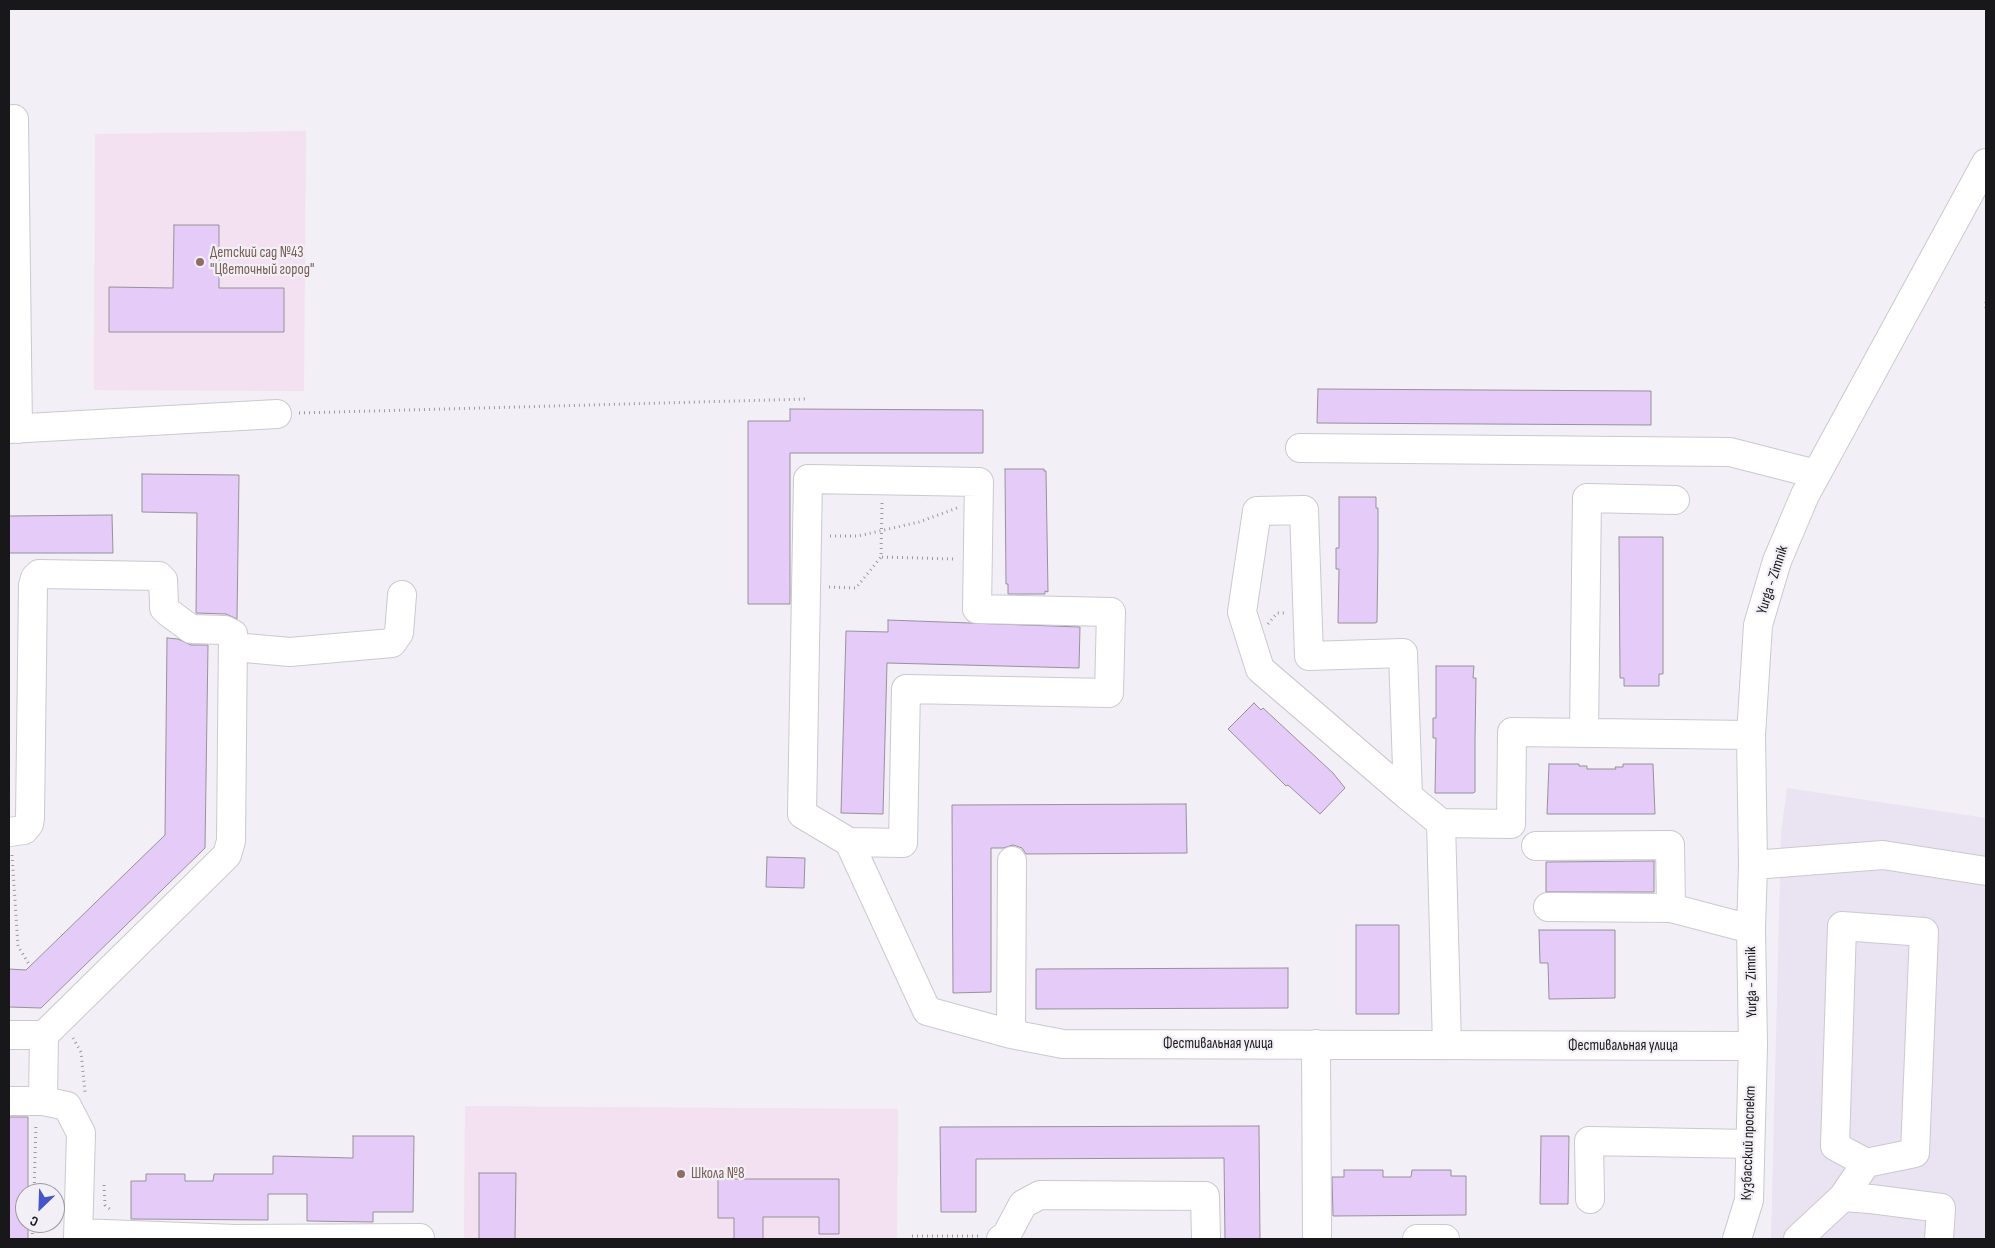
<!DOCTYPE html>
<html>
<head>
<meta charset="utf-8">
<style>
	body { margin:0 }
	#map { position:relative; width:1995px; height:1248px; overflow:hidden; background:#f3eff6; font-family:"Sofia Sans Condensed",sans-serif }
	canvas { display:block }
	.frame { position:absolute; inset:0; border:10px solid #181719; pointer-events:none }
	.north { position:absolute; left:15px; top:1183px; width:50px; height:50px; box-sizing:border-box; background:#f3eff6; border:1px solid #9b999e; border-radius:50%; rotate:204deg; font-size:14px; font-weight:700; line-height:20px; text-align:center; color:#181719 }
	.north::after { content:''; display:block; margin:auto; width:18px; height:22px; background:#4455ca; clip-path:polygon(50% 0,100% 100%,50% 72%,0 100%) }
</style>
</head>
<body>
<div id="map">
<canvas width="1995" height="1248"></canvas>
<div class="frame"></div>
<div class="north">С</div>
</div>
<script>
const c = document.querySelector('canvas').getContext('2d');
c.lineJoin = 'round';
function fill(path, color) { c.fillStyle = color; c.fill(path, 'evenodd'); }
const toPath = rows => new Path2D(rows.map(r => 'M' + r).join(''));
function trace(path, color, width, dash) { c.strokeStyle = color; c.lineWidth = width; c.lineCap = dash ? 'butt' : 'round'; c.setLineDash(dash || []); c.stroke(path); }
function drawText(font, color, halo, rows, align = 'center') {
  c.font = font + ' "Sofia Sans Condensed",sans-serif'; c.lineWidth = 4.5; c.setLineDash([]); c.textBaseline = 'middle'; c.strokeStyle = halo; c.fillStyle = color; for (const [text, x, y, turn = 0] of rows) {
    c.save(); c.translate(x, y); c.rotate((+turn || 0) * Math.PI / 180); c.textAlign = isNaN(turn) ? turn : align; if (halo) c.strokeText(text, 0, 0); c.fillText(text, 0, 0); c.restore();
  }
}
fill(toPath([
	[1787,788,1986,818,1986,1239,1771,1239,1781,833]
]), '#eae3f1');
fill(toPath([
	[306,131,304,391,94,390,95,134],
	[465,1106,898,1109,897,1239,464,1239]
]), '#f3e0f1');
const building = toPath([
	[174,225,219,225,219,288,284,288,284,332,109,332,109,287,173,288,174,225],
	[1318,389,1651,391,1651,425,1317,423,1318,389],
	[790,409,983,410,983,453,790,453,790,604,748,604,748,421,790,421,790,409],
	[1005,469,1044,469,1044,471,1046,471,1048,592,1045,591,1045,594,1008,594,1008,584,1006,584,1005,469],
	[142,474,239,475,237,619,226,614,196,613,197,513,142,512,142,474],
	[1339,497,1376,497,1376,508,1378,508,1378,550,1377,622,1375,623,1338,623,1339,569,1336,569,1336,548,1339,548,1339,497],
	[112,515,113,553,9,553,9,516,112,515],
	[1619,537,1663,537,1663,674,1659,674,1659,686,1624,686,1624,678,1620,678,1619,537],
	[888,620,1080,627,1079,668,887,663,883,814,841,813,846,631,888,632,888,620],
	[167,638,178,639,191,645,208,645,205,848,41,1008,9,1007,9,969,26,970,165,835,167,638],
	[1436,666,1474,666,1473,678,1476,678,1475,740,1475,792,1473,793,1435,793,1436,738,1433,738,1433,718,1436,718,1436,666],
	[1254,703,1261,710,1263,708,1333,773,1345,788,1320,814,1288,785,1286,786,1228,729,1254,703],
	[1549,764,1579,764,1579,766,1587,766,1587,769,1616,769,1615,767,1623,767,1623,764,1653,764,1655,814,1547,814,1549,764],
	[1186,804,1187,853,1026,854,1022,848,1013,845,1003,848,991,848,991,992,953,993,952,805,1186,804],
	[767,857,805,858,804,888,766,887,767,857],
	[1654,861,1654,892,1546,892,1546,862,1654,861],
	[1356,925,1399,925,1399,1014,1356,1014,1356,925],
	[1539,930,1615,930,1615,998,1549,999,1548,963,1540,963,1539,930],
	[1288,968,1288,1008,1036,1009,1036,969,1288,968],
	[9,1117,28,1117,28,1193,25,1193,25,1223,28,1223,28,1239,9,1239,9,1117],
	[1259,1126,1260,1239,1225,1239,1224,1158,976,1159,976,1212,941,1212,940,1127,1259,1126],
	[353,1136,414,1136,413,1212,373,1212,373,1222,307,1221,307,1194,268,1194,268,1220,131,1219,131,1181,146,1181,146,1174,185,1174,185,1181,213,1181,214,1174,273,1174,273,1156,353,1158,353,1136],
	[1541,1136,1569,1136,1568,1204,1540,1204,1541,1136],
	[1344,1170,1383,1170,1383,1177,1411,1177,1412,1170,1451,1170,1451,1176,1466,1176,1466,1215,1333,1216,1332,1177,1344,1177,1344,1170],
	[479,1173,516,1173,515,1239,479,1239,479,1173],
	[718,1179,839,1179,839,1234,819,1234,819,1217,763,1217,763,1239,734,1239,734,1218,718,1218,718,1179]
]);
fill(building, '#e4cbf8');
trace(building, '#959298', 1);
const minor = toPath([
	[14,119,18,429],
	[9,429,277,414],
	[1300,448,1730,452,1816,474],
	[234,647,290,652,392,643,399,633,402,595],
	[1584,732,1587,498,1675,500],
	[1408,796,1403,653,1309,656,1304,510,1257,511,1242,612,1260,669,1408,796,1441,823,1447,1045],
	[1441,823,1511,824,1512,732,1751,735],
	[9,832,24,830,29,824,30,818,33,585,35,578,39,574,159,576,163,580,164,603,164,608,168,612,191,629,225,630,233,634,231,841,227,855,44,1035,9,1035],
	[849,842,903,843,906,689,1109,693,1111,612,977,609,979,482,808,479,802,814,849,842,927,1011,1011,1034,1063,1044,1753,1046],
	[1536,846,1670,845,1671,908],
	[1753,865,1883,855,1986,871],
	[1548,907,1671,908,1751,929],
	[1011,1034,1012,861],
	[1316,1044,1317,1239],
	[9,1101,43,1101,67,1106,81,1133,78,1239],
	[43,1101,44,1035],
	[1843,1197,1866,1163,1915,1153,1924,932,1842,926,1835,1146,1866,1163],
	[1590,1199,1589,1141,1750,1144],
	[79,1233,235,1239],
	[235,1239,420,1238],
	[1001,1239,1006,1236,1023,1204,1040,1195,1205,1196,1206,1239],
	[1417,1239,1445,1239],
	[1737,1239,1749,1200,1753,1046,1751,929,1753,865,1751,735,1758,625,1777,561,1805,495,1986,163],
	[1798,1239,1843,1197,1871,1199,1941,1208,1939,1239]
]);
trace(minor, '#ccc8cf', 30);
trace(toPath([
	[1986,302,1986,312],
	[299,413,808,399],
	[882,503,881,557,955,559],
	[830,536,858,536,919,522,957,508],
	[829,587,856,588,881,557],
	[1268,624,1277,613,1287,613],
	[12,855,18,946,30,966],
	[73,1038,81,1052,85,1092],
	[104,1185,105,1205,112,1211],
	[34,1193,36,1123],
	[32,1239,33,1223],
	[910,1239,910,1236,981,1236]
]), '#9d9a9f', 3, [1, 4]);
trace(minor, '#fff', 28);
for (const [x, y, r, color] of [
	[200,262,5,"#8d6e63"],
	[681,1174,5,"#8d6e63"]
]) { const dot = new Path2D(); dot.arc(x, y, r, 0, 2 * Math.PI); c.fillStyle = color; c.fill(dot); trace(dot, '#f3eff6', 2); }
drawText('15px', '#785e54', '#f3eff6', [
	["Детский сад №43",210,253],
	["\"Цветочный город\"",210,270],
	["Школа №8",691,1174]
], 'left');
drawText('15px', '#181719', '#f3eff6', [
	["Yurga - Zimnik",1773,580,-72],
	["Yurga - Zimnik",1752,982,-91],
	["Фестивальная улица",1218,1044],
	["Фестивальная улица",1623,1046],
	["Кузбасский проспект",1749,1143,-88]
]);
</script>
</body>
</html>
